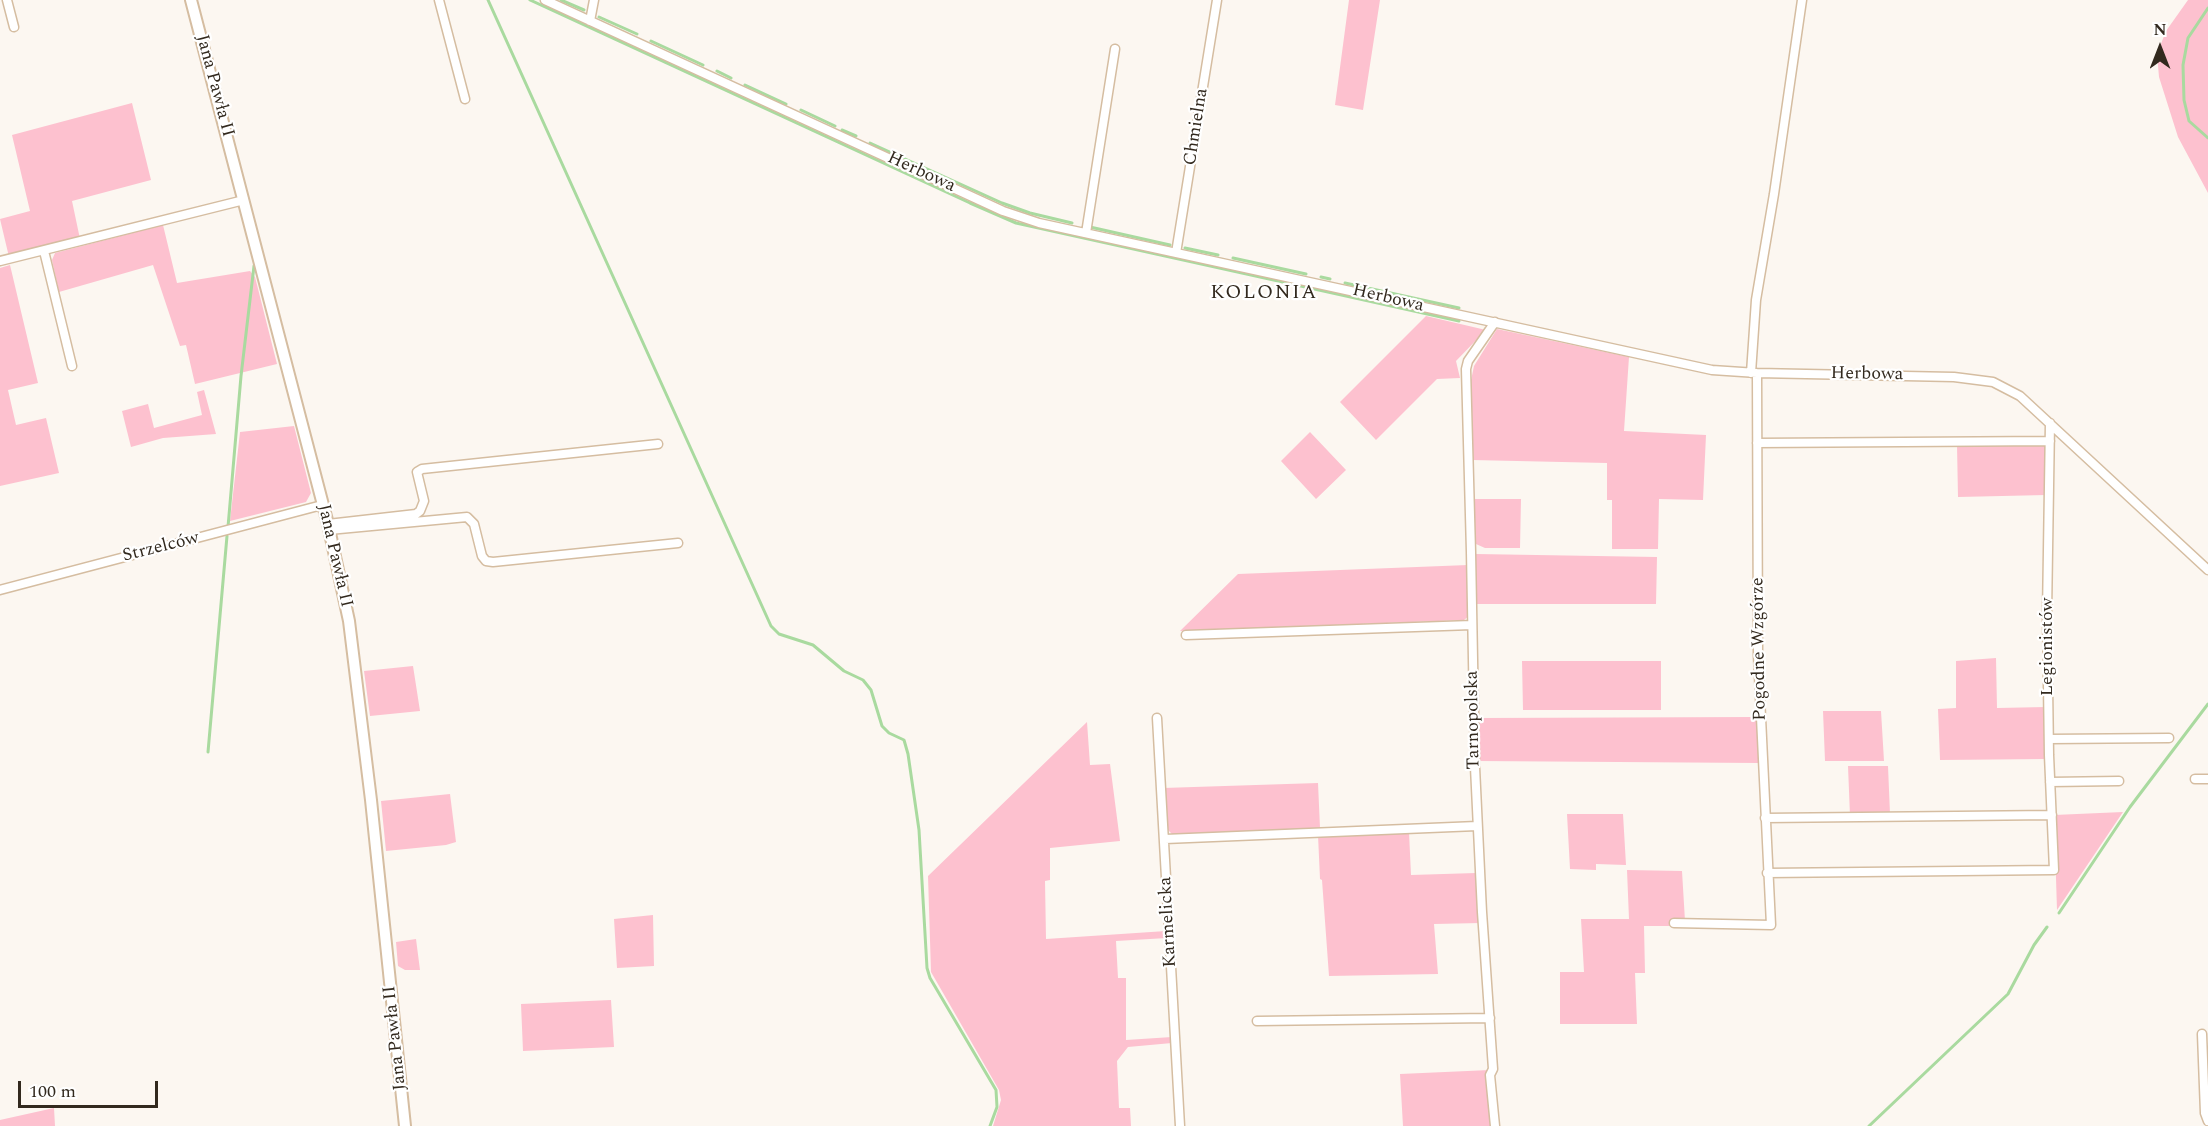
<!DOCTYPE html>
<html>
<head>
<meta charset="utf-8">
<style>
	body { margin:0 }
	#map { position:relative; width:2208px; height:1126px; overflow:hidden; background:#fcf7f1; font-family:Spectral,serif }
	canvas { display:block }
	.north { position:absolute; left:2130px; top:18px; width:60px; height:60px; -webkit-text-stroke:4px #fff; paint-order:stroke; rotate:0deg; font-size:16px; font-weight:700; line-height:24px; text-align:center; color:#32291e }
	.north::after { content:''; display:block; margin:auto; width:21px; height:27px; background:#32291e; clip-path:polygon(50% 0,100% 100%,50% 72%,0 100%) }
	.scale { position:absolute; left:18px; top:1081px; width:140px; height:27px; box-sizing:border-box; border:3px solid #32291e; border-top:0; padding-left:8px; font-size:18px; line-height:21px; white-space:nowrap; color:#32291e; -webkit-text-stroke:4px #fff; paint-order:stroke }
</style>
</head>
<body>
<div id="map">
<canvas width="2208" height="1126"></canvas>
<div class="north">N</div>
<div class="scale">100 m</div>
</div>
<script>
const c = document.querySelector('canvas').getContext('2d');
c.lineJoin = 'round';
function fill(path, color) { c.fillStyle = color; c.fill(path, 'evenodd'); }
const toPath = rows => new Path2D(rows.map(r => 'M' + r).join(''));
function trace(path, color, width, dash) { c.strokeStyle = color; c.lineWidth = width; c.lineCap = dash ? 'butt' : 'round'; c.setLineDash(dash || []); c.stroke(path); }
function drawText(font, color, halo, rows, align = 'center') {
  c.font = font + ' Spectral,serif'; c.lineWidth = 4.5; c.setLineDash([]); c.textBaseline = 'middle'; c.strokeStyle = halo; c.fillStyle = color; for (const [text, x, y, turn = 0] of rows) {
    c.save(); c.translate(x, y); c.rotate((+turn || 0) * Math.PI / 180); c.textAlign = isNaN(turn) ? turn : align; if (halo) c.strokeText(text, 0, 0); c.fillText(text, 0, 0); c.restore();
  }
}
fill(toPath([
	[1349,0,1380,0,1363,110,1335,105],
	[2188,0,2208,0,2208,193,2178,137,2159,77,2157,54,2166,31],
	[132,103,151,180,72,201,80,239,9,257,0,219,30,211,12,135],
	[163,225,177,283,250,271,255,277,277,364,195,384,186,345,180,346,153,265,59,292,52,260,55,253],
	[10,265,38,383,8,390,16,425,46,418,59,473,0,486,0,268],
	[1426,316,1486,330,1456,361,1460,378,1437,379,1376,440,1340,402],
	[1497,329,1629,357,1624,431,1706,435,1703,500,1659,499,1658,549,1612,549,1612,500,1607,500,1607,463,1472,460,1470,385,1474,366],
	[204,390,216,434,163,438,131,447,122,411,148,404,154,428,202,415,197,392],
	[294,426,311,493,306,502,230,521,240,432],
	[1310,432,1346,470,1316,499,1281,461],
	[2047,444,2046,495,1958,497,1957,445],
	[1472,499,1521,499,1520,548,1485,548,1476,544],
	[1476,554,1657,557,1656,604,1474,604,1473,557],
	[1468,565,1469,616,1464,620,1180,631,1238,574],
	[1996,658,1997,708,2046,707,2046,759,1940,760,1938,709,1956,708,1956,661],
	[1522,661,1661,661,1661,710,1523,710],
	[413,666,420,711,370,716,364,671],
	[1823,711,1881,711,1884,761,1825,761],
	[1753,717,1758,722,1759,763,1477,761,1476,722,1480,718],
	[1087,722,1090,765,1110,764,1120,841,1050,848,1050,880,1045,881,1046,939,1166,931,1167,938,1116,941,1118,978,1126,978,1126,1040,1172,1037,1172,1043,1128,1047,1117,1061,1119,1108,1130,1108,1131,1126,993,1126,1001,1100,999,1090,931,972,928,876],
	[1848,766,1888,766,1890,814,1850,816],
	[1318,783,1320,828,1173,835,1165,827,1163,788],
	[450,794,456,842,446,845,386,851,381,801],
	[2123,812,2057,910,2054,815],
	[1567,814,1623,814,1626,865,1596,864,1596,870,1570,869],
	[1409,832,1411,875,1476,873,1481,923,1434,924,1438,974,1329,976,1322,880,1320,879,1318,835],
	[1627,870,1682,871,1685,921,1672,920,1671,926,1644,926,1645,973,1635,973,1637,1024,1560,1024,1560,972,1584,972,1581,919,1629,919],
	[653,915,654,966,617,968,614,919],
	[416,939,420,970,405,970,398,966,396,942],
	[611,1000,614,1047,523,1051,521,1004],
	[1490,1070,1491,1126,1403,1126,1400,1074],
	[54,1108,55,1126,0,1126,0,1120]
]), '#fdc1cf');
trace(toPath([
	[488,0,771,626,779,634,813,645,844,671,863,680,871,690,882,726,889,733,904,740,908,754,919,830,927,968,930,978,996,1090,997,1107,990,1126],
	[530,0,970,203,1016,223,1459,321],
	[561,0,584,10],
	[2208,8,2188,38,2183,65,2184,100,2189,121,2208,138],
	[599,17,637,34],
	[651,41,703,65],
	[717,71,731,78],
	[745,85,786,104],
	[801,110,835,126],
	[842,130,856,136],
	[870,143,1002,203,1030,213,1072,223],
	[1090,227,1170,245],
	[1185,248,1218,255],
	[1233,258,1306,274],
	[1321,277,1330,279],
	[1345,283,1459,308],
	[228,527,241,376,254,266],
	[208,752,227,536],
	[2059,913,2130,807,2208,704],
	[1869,1126,2008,994,2034,945,2047,927]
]), '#a9da9f', 3);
const minor = toPath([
	[7,0,14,27],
	[439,0,465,99],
	[545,0,1003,211,1039,223,1712,370,1757,373,1954,377,1993,382,2020,396,2208,570],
	[590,21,594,0],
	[1086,233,1115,49],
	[44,251,72,366],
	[1176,253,1217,0],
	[0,261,244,200],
	[1751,373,1756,300,1774,194,1802,0],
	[1757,443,2050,441],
	[328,524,416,514,420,511,424,501,417,472,422,469,658,444],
	[329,530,467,517,474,524,482,556,486,561,493,562,678,543],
	[0,590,322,505],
	[1186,635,1472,625],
	[1157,718,1180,1126],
	[2049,739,2169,738],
	[2195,779,2208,779],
	[2050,782,2119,781],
	[1765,818,2052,815],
	[1165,839,1477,826],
	[1767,873,2054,870,2049,755,2047,614,2050,423],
	[1674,923,1771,925,1758,655,1757,373],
	[1257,1021,1490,1018],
	[2202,1034,2205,1113,2208,1121],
	[1495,1126,1490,1075,1493,1069,1482,912,1475,767,1471,552,1466,369,1468,361,1495,322]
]);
const tertiary = toPath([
	[191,0,328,524,349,621,371,800,405,1126]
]);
trace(minor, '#d5bda1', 11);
trace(tertiary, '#d5bda1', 14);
trace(minor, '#fff', 8);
trace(tertiary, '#fff', 10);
drawText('18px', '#32291e', '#fff', [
	["Jana Pawła II",214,86,75],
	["Chmielna",1197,127,-81],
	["Herbowa",921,173,25],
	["Herbowa",1388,299,13],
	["Herbowa",1867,375,1],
	["Strzelców",161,548,-14],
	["Jana Pawła II",334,556,77],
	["Legionistów",2048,647,-90],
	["Pogodne Wzgórze",1760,649,-91],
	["Tarnopolska",1474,720,-91],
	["Karmelicka",1169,922,-93],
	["Jana Pawła II",396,1038,-96]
]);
c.letterSpacing = '1.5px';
drawText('20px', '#32291e', '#fff', [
	["KOLONIA",1264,294]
]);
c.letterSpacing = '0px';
</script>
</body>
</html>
